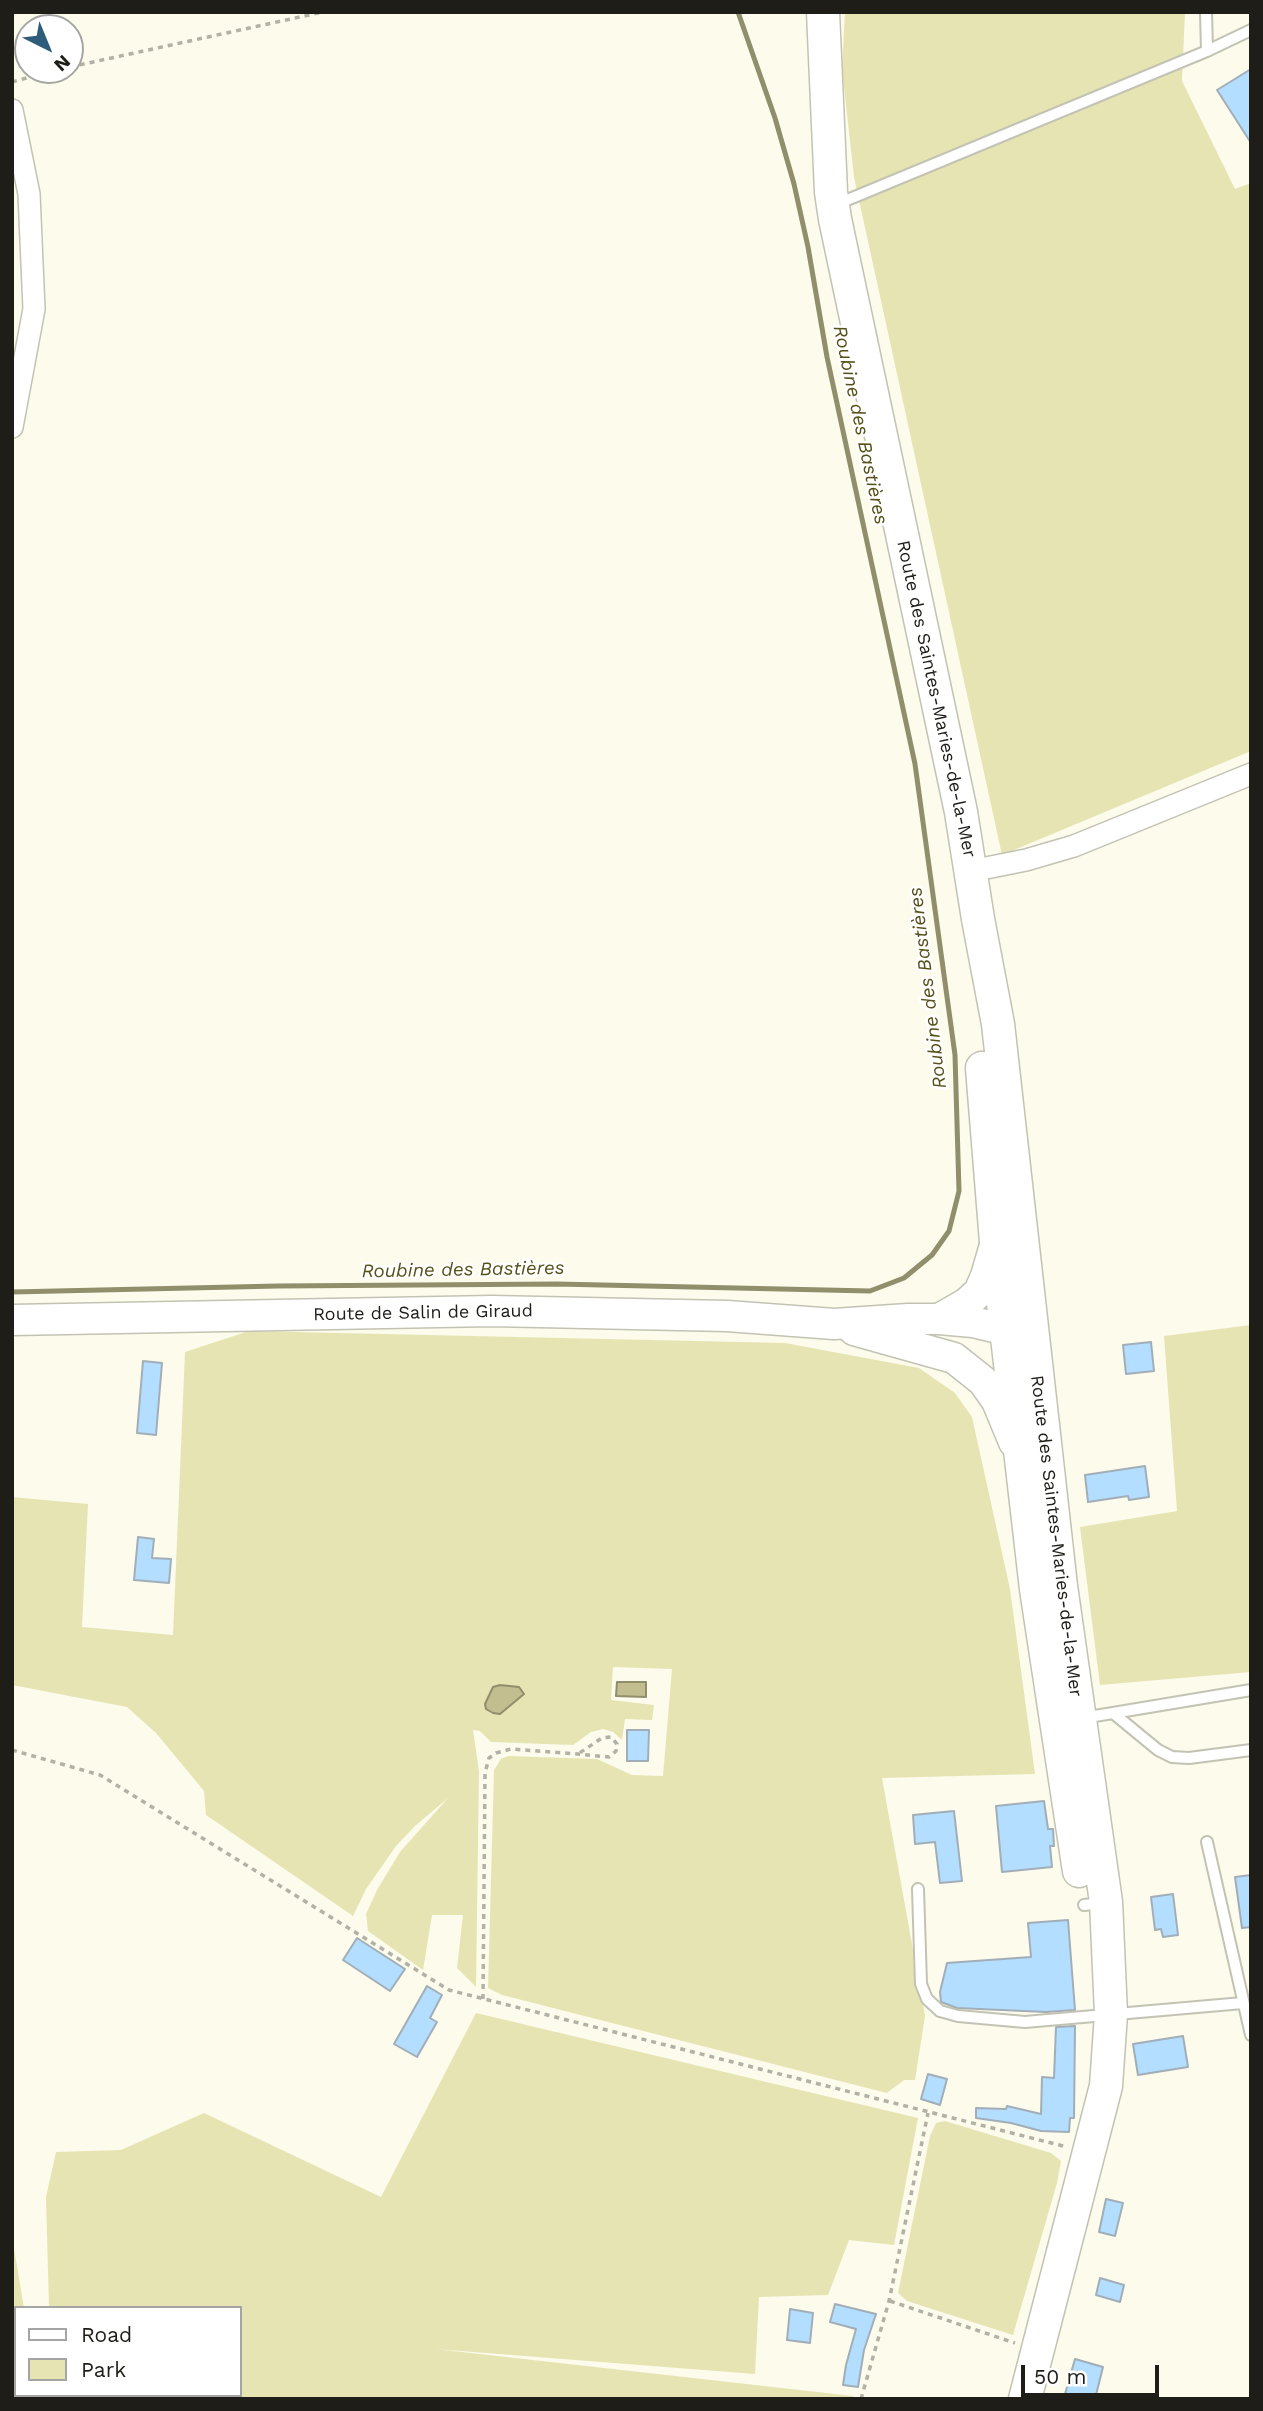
<!DOCTYPE html>
<html>
<head>
<meta charset="utf-8">
<style>
	body { margin:0 }
	#map { position:relative; width:1263px; height:2411px; overflow:hidden; background:#fcfbec; font-family:"Work Sans",sans-serif }
	canvas { display:block }
	.frame { position:absolute; inset:0; border:14px solid #1e1d18; pointer-events:none }
	.legend { position:absolute; left:14px; top:2306px; width:228px; height:91px; box-sizing:border-box; background:#fff; border:2px solid #a5a5a3; margin:0; padding:9px 12px; list-style:none; font-size:21px; color:#1e1d18 }
	.legend li { display:flex; align-items:center; gap:14px; height:35px }
	.legend b { width:35px; border:2px solid #a5a5a3 }
	.north { position:absolute; left:14px; top:14px; width:70px; height:70px; box-sizing:border-box; background:#fff; border:2px solid #a5a5a3; border-radius:50%; rotate:137deg; font-size:19px; font-weight:700; line-height:28px; text-align:center; color:#1e1d18 }
	.north::after { content:''; display:block; margin:auto; width:24px; height:32px; background:#2e5c7b; clip-path:polygon(50% 0,100% 100%,50% 72%,0 100%) }
	.scale { position:absolute; left:1021px; top:2365px; width:138px; height:32px; box-sizing:border-box; border:4px solid #1e1d18; border-top:0; padding-left:9px; font-size:21px; line-height:24px; white-space:nowrap; color:#1e1d18; -webkit-text-stroke:5px #fff; paint-order:stroke }
</style>
</head>
<body>
<div id="map">
<canvas width="1263" height="2411"></canvas>
<div class="frame"></div>
<ul class="legend">
<li><b style="height:9px;background:#fff"></b>Road</li>
<li><b style="height:19px;background:#e7e4b3"></b>Park</li>
</ul>
<div class="north">N</div>
<div class="scale">50 m</div>
</div>
<script>
const c = document.querySelector('canvas').getContext('2d');
c.lineJoin = 'round';
function fill(path, color) { c.fillStyle = color; c.fill(path, 'evenodd'); }
const toPath = rows => new Path2D(rows.map(r => 'M' + r).join(''));
function trace(path, color, width, dash) { c.strokeStyle = color; c.lineWidth = width; c.lineCap = dash ? 'butt' : 'round'; c.setLineDash(dash || []); c.stroke(path); }
function drawText(font, color, halo, rows, align = 'center') {
  c.font = font + ' "Work Sans",sans-serif'; c.lineWidth = 5; c.setLineDash([]); c.textBaseline = 'middle'; c.strokeStyle = halo; c.fillStyle = color; for (const [text, x, y, turn = 0] of rows) {
    c.save(); c.translate(x, y); c.rotate((+turn || 0) * Math.PI / 180); c.textAlign = isNaN(turn) ? turn : align; if (halo) c.strokeText(text, 0, 0); c.fillText(text, 0, 0); c.restore();
  }
}
fill(toPath([
	[845,12,1185,12,1182,81,1235,189,1251,183,1251,751,1002,855,854,177,842,69],
	[1251,1325,1251,1672,1100,1685,1080,1527,1177,1511,1164,1336],
	[249,1331,785,1343,919,1368,955,1393,972,1417,1010,1589,1035,1774,882,1778,925,2016,915,2080,904,2080,887,2093,502,1995,488,1988,494,1770,501,1759,508,1756,597,1759,632,1775,663,1776,672,1669,613,1667,611,1700,654,1705,652,1720,625,1719,622,1740,613,1732,603,1729,591,1732,573,1745,491,1742,480,1731,473,1730,479,1771,476,1987,457,1968,463,1915,432,1915,423,1970,368,1931,366,1914,377,1890,400,1852,448,1798,415,1826,396,1846,366,1889,353,1916,206,1815,204,1791,156,1733,127,1707,12,1685,12,1497,88,1504,82,1627,173,1635,185,1352],
	[476,2013,918,2118,894,2245,849,2240,828,2295,759,2297,755,2374,435,2349,853,2396,852,2399,52,2399,52,2395,240,2395,240,2308,49,2308,46,2197,56,2152,121,2150,204,2113,381,2197],
	[945,2121,1051,2153,1061,2161,1057,2183,1013,2335,907,2301,898,2293,930,2136,936,2123],
	[12,2236,24,2308,16,2308,16,2395,31,2395,31,2399,12,2399]
]), '#e7e4b3');
const water = toPath([
	[617,1682,646,1682,646,1697,616,1696,617,1682],
	[500,1685,519,1687,524,1694,500,1714,493,1713,486,1709,485,1704,493,1687,500,1685]
]);
fill(water, '#c2be8f');
trace(water, '#918e6b', 2);
trace(toPath([
	[12,1292,278,1286,557,1284,870,1291,904,1278,932,1255,949,1231,959,1191,955,1055,915,764,827,357,808,247,794,184,775,118,738,12]
]), '#918e6b', 5);
const building = toPath([
	[1251,69,1251,143,1217,90,1251,69],
	[1151,1342,1154,1371,1126,1374,1123,1345,1151,1342],
	[143,1361,162,1363,156,1435,137,1433,143,1361],
	[1145,1466,1149,1497,1129,1500,1128,1496,1088,1502,1085,1475,1145,1466],
	[138,1537,154,1539,152,1558,171,1559,169,1583,134,1580,138,1537],
	[627,1730,649,1730,648,1761,627,1761,627,1730],
	[1044,1801,1048,1829,1053,1829,1054,1846,1050,1846,1052,1867,1002,1872,996,1806,1044,1801],
	[954,1811,962,1881,940,1883,935,1842,915,1844,913,1815,954,1811],
	[1251,1875,1251,1927,1242,1928,1235,1877,1251,1875],
	[1173,1894,1178,1935,1163,1937,1161,1929,1155,1930,1151,1897,1173,1894],
	[1068,1920,1075,2010,1046,2012,957,2008,941,2002,940,1992,947,1963,1031,1957,1028,1923,1068,1920],
	[357,1938,405,1969,390,1991,343,1960,357,1938],
	[427,1986,442,1995,430,2018,437,2022,417,2057,394,2044,427,1986],
	[1075,2026,1074,2118,1070,2118,1069,2132,1041,2131,1011,2123,976,2118,976,2108,1006,2109,1007,2106,1041,2114,1042,2077,1054,2078,1056,2027,1075,2026],
	[1183,2036,1188,2067,1138,2075,1133,2044,1183,2036],
	[928,2074,947,2079,940,2105,921,2099,928,2074],
	[1106,2199,1123,2203,1115,2236,1099,2232,1106,2199],
	[1100,2278,1124,2285,1120,2302,1096,2295,1100,2278],
	[835,2304,876,2314,864,2350,858,2387,843,2385,846,2365,856,2329,830,2322,835,2304],
	[790,2309,813,2313,810,2343,787,2340,790,2309],
	[1075,2359,1103,2367,1095,2399,1084,2399,1065,2394,1075,2359]
]);
fill(building, '#b4deff');
trace(building, '#a1aeb8', 2);
const service = toPath([
	[1206,12,1207,51],
	[835,205,1207,51,1251,30],
	[1113,1713,1251,1690],
	[1082,1718,1113,1713,1158,1750,1172,1757,1189,1758,1251,1750],
	[1207,1842,1251,2035],
	[918,1889,921,1984,927,1999,940,2011,958,2016,1025,2022,1243,2003],
	[1084,1905,1103,1903]
]);
const minor = toPath([
	[12,110,29,194,34,309,12,427],
	[971,871,1026,860,1074,846,1251,774]
]);
const secondary = toPath([
	[939,1319,967,1303,979,1292,986,1276,996,1242],
	[12,1320,492,1311,727,1316,834,1324,908,1319,939,1319,973,1322,1006,1330,1029,1339],
	[854,1330,954,1358,983,1381,997,1401,1014,1442]
]);
const primary = toPath([
	[823,12,831,192,835,219,961,812,978,919,998,1024,1061,1586,1106,1902,1111,2014,1106,2086,1025,2399],
	[982,1068,996,1242,1036,1589,1079,1871]
]);
trace(service, '#c3c3b4', 14);
trace(minor, '#c3c3b4', 24);
trace(secondary, '#c3c3b4', 33);
trace(primary, '#c3c3b4', 35);
trace(toPath([
	[70,67,323,12],
	[12,82,56,70],
	[12,1750,100,1775,449,1990,1067,2147],
	[483,1999,485,1773,489,1758,496,1753,511,1749,578,1754,609,1757,616,1751,617,1744,611,1737,602,1738,578,1754],
	[890,2301,1015,2343],
	[861,2399,889,2301,928,2113]
]), '#b2b1a5', 3.5, [5, 5]);
trace(service, '#fff', 10);
trace(minor, '#fff', 21);
trace(secondary, '#fff', 30);
trace(primary, '#fff', 32);
drawText('18px', '#1e1d18', '#fff', [
	["Route des Saintes-Maries-de-la-Mer",936,699,78],
	["Route de Salin de Giraud",423,1313,-1],
	["Route des Saintes-Maries-de-la-Mer",1056,1536,83]
]);
drawText('italic 19px', '#56511a', '#fff', [
	["Roubine des Bastières",860,425,78],
	["Roubine des Bastières",928,988,-97],
	["Roubine des Bastières",463,1270,-1]
]);
</script>
</body>
</html>
